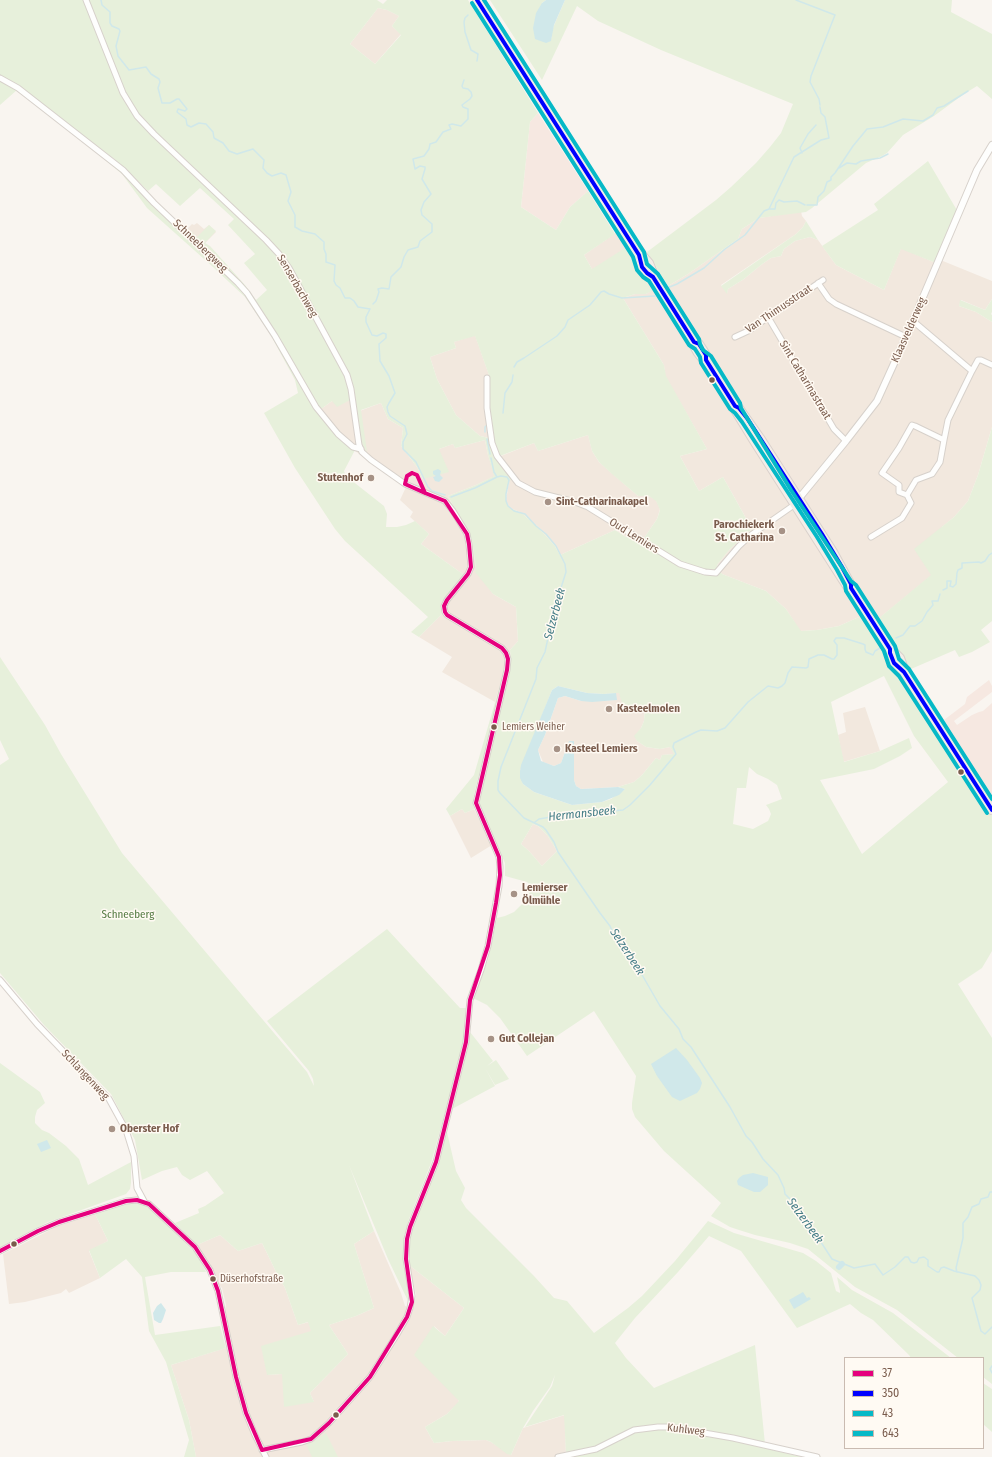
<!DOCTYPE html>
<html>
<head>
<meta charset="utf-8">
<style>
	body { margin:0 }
	#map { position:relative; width:992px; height:1457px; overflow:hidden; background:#f9f5f0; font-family:"Fira Sans Condensed",sans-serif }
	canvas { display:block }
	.legend { position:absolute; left:844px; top:1357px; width:140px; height:92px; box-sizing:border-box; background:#fffaf3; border:1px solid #cabbb1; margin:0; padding:5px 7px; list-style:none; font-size:12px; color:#7a5c4d }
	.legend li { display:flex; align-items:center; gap:8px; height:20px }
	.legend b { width:20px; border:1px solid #cabbb1 }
</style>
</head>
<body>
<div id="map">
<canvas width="992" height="1457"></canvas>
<ul class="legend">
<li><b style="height:5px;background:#e5007d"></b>37</li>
<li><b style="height:5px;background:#00f"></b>350</li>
<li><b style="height:5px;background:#06b9c7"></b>43</li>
<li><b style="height:5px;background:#06b9c7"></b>643</li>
</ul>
</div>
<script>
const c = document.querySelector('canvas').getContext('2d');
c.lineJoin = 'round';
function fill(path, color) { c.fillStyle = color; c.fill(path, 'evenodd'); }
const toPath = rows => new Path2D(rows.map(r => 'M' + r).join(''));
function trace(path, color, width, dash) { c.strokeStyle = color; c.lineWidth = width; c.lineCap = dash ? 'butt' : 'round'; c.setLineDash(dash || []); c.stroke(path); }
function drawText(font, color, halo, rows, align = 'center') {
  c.font = font + ' "Fira Sans Condensed",sans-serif'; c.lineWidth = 3; c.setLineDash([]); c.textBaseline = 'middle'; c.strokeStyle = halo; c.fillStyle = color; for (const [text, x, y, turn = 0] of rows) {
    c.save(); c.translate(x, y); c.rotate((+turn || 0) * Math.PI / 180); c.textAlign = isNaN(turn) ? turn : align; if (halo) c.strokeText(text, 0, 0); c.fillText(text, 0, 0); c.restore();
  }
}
fill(toPath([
	[378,8,387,10,399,16,392,26,401,34,375,64,350,44],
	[801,211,802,216,806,221,803,227,796,234,721,285,727,293,728,289,744,279,761,265,771,258,781,256,784,249,795,241,810,237,818,240,836,265,884,290,901,248,936,263,938,259,992,281,992,299,985,310,961,300,959,306,976,312,992,322,992,427,978,475,968,501,954,517,942,527,932,575,866,629,859,617,839,626,817,630,800,631,786,609,766,591,722,574,717,565,730,549,752,529,723,477,699,491,680,456,707,449,665,376,664,365,623,298,635,294,646,294,651,291,592,269,584,255,627,225,647,252,668,286,688,274,738,239,742,229,759,218],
	[197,223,204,229,209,225,216,232,202,246,186,230,192,224,194,225],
	[475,335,490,378,488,387,501,456,534,443,538,451,588,435,592,451,599,462,638,496,649,496,656,500,660,509,657,519,644,538,626,537,615,530,560,555,555,546,536,525,526,517,522,513,510,508,506,501,509,481,507,472,493,453,489,438,480,436,456,415,437,379,430,357,456,348,454,342],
	[350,400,357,412,381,403,388,419,403,428,401,446,417,467,423,479,439,449,453,444,455,448,485,440,488,455,495,476,476,485,448,496,472,540,476,568,493,594,516,607,518,641,510,650,511,658,510,669,505,687,500,685,495,702,442,672,452,657,419,637,442,614,440,605,464,575,421,544,429,534,410,517,413,512,400,500,406,487,348,446,317,412,332,401],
	[616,693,619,693,645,706,644,721,641,728,636,735,637,741,646,747,660,749,670,747,675,754,662,755,660,760,656,758,642,775,634,782,618,787,581,789,576,786,574,780,574,741,569,741,561,763,554,766,543,762,538,750,545,735,558,698,565,696,581,701,616,700],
	[865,707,880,751,843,762,838,735,846,732,843,713],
	[462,809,465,813,474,809,492,845,471,858,450,816],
	[533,824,538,826,547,835,557,851,542,866,529,851,521,844],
	[95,1214,108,1241,89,1251,100,1278,69,1293,66,1289,61,1293,25,1302,9,1304,3,1254,60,1225],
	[374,1231,401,1293,405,1306,413,1309,416,1295,409,1265,464,1308,445,1336,434,1326,459,1402,447,1414,425,1427,434,1443,452,1441,486,1440,491,1442,511,1455,523,1428,565,1415,566,1457,196,1457,189,1420,171,1365,232,1346,225,1310,226,1305,222,1288,219,1285,210,1263,197,1245,220,1235,238,1251,262,1243,278,1276,285,1288,298,1325,309,1322,312,1332,302,1335,267,1375,282,1374,314,1402,310,1393,348,1354,329,1325,356,1316,374,1308,354,1244]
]), '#f2e8de');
fill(toPath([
	[538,113,588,191,570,207,556,230,521,207,530,122],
	[989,680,992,686,992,692,954,721,957,725,972,715,979,712,983,711,992,703,992,797,944,720,965,704,967,697]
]), '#f6e8e1');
fill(toPath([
	[0,0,377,0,383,4,387,0,468,0,538,113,530,122,521,207,556,230,570,207,588,191,615,234,584,255,592,269,625,248,627,251,652,291,646,294,635,294,623,298,664,365,666,376,707,449,680,456,699,491,723,477,752,529,730,549,717,565,722,574,766,591,786,609,801,631,817,630,839,626,859,617,867,628,931,575,914,549,954,517,968,501,978,475,992,427,992,621,981,630,990,642,972,652,959,657,955,650,911,669,922,689,931,699,992,797,992,951,982,968,958,984,992,1038,992,1384,983,1377,983,1358,958,1358,897,1310,855,1287,808,1249,790,1243,755,1235,739,1230,730,1227,711,1216,721,1203,664,1151,635,1117,632,1109,632,1103,636,1076,594,1011,527,1056,500,1018,487,1005,473,998,488,960,497,918,505,916,514,912,526,900,532,887,527,882,505,876,505,863,478,803,510,669,511,658,510,650,518,641,516,607,493,594,475,572,476,568,472,540,448,496,476,485,494,476,488,455,485,440,455,448,453,444,439,449,449,472,423,479,417,467,401,446,403,428,388,419,381,403,361,410,367,452,363,446,350,400,337,407,332,401,317,412,348,446,355,450,344,471,346,476,384,506,387,514,386,527,397,527,406,525,415,521,429,534,421,544,464,575,440,605,442,614,419,637,411,632,428,617,345,541,335,529,295,468,264,413,298,393,295,380,270,334,245,297,213,267,147,208,122,174,98,154,101,154,106,158,202,246,189,233,191,231,197,237,209,225,216,231,205,243,210,246,245,285,256,300,267,290,244,263,255,254,228,225,234,219,200,188,180,206,156,184,148,191,130,173,113,158,97,146,94,150,17,90,0,105],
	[378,8,387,10,399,16,392,26,401,35,375,64,350,44],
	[475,336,490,378,488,387,489,415,494,441,500,456,534,443,538,451,588,435,592,451,599,462,612,474,638,496,649,496,656,501,660,510,657,519,644,538,626,537,615,530,560,555,555,546,536,525,526,517,522,513,510,508,506,501,506,492,509,481,510,481,512,478,493,453,489,438,480,436,456,415,437,379,430,357,456,348,454,342],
	[884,676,914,736,948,782,862,854,820,780,874,769,900,756,912,748,909,738,880,751,844,762,831,702],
	[558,686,587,693,604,694,619,693,625,714,645,707,644,721,641,728,634,736,637,741,646,747,660,749,670,747,674,754,662,755,660,760,656,758,642,775,634,782,618,787,625,789,611,799,602,802,572,805,534,792,523,784,520,771,552,690],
	[749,767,757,774,768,779,777,785,782,799,766,805,769,809,771,814,769,819,768,821,753,829,733,824,737,788,746,788],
	[533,824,538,826,547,835,557,851,542,866,529,851,521,844],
	[490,0,546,0,542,3,552,39,552,30,565,0,952,0,951,12,992,34,992,99,977,86,964,94,934,116,903,135,887,153,882,156,866,163,812,208,806,212,759,218,742,229,738,239,688,274,668,286,647,252,716,200,731,187,756,163,770,147,781,133,793,104,661,50,598,21,577,6,542,80],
	[928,161,958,212,936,263,901,249,884,290,836,265,822,246,878,210,874,204],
	[806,221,818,240,810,237,795,241,784,249,781,256,771,258,761,265,744,279,728,289,727,294,721,286,796,234,803,227],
	[992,299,992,312,991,314,992,315,992,322,976,312,959,306,960,300,985,310],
	[0,657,45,725,61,754,122,853,307,1072,314,1086,313,1079,309,1071,267,1021,387,929,460,1008,466,1008,463,1045,453,1084,431,1163,409,1219,404,1237,404,1263,410,1294,409,1303,388,1259,349,1165,374,1231,354,1244,374,1308,356,1316,329,1325,348,1354,310,1393,314,1402,284,1407,282,1374,267,1375,261,1346,311,1331,308,1322,298,1325,285,1288,278,1276,262,1243,238,1251,220,1235,197,1245,175,1223,199,1213,198,1209,205,1206,224,1193,207,1171,190,1180,182,1175,177,1167,162,1171,142,1180,135,1140,111,1094,44,1025,0,973,0,765,9,759,0,740],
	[500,685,502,686,493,719,491,721,487,744,475,790,473,801,474,809,465,813,462,809,450,816,446,809,474,775],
	[470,1032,493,1061,487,1066,496,1060,509,1079,495,1085,485,1068,495,1086,452,1109,468,1047],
	[0,1063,40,1092,45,1103,37,1110,35,1117,35,1123,42,1130,49,1133,66,1146,79,1159,88,1185,131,1162,131,1183,130,1189,126,1194,48,1222,0,1247],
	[447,1132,456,1171,465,1188,461,1200,466,1208,534,1276,554,1298,567,1301,594,1333,628,1308,642,1296,675,1261,708,1221,734,1233,803,1253,816,1261,831,1273,836,1291,840,1293,840,1291,837,1277,852,1290,893,1313,951,1358,911,1358,909,1355,873,1320,861,1313,850,1304,797,1328,741,1251,709,1236,678,1272,635,1318,615,1343,626,1358,654,1388,755,1345,765,1444,667,1425,647,1425,637,1427,591,1448,566,1453,564,1415,525,1427,552,1386,555,1375,550,1387,533,1411,523,1428,511,1455,507,1454,491,1442,486,1440,452,1441,434,1443,425,1427,447,1414,459,1401,414,1355,433,1326,445,1336,464,1308,409,1265,408,1249,412,1226,434,1170],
	[127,1203,135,1203,142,1204,152,1210,162,1218,198,1256,206,1272,171,1272,145,1277,155,1335,220,1326,226,1348,171,1365,189,1420,196,1457,184,1457,189,1440,166,1362,149,1331,142,1277,126,1259,100,1278,89,1250,108,1241,95,1214],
	[983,1383,992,1389,992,1432,983,1424],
	[669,1428,731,1440,802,1457,567,1457,615,1441,619,1442,620,1438,636,1431],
	[326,1433,338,1457,312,1457,306,1444,313,1442]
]), '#e7f0db');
fill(toPath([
	[546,0,565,0,554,25,551,41,546,43,535,39,533,28,536,13,542,3],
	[438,469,441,471,440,475,443,478,439,482,435,481,433,477,436,476,433,474,433,471],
	[558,686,587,693,604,694,616,693,617,700,592,702,581,701,565,696,558,698,545,735,538,750,541,761,554,766,561,763,569,741,574,741,574,780,576,786,581,789,618,787,625,789,619,795,602,802,572,805,534,792,523,784,520,778,520,771,521,765,552,690],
	[676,1048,687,1060,700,1078,702,1083,700,1089,697,1093,680,1101,672,1097,657,1076,651,1064],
	[47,1140,51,1148,41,1152,37,1144],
	[753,1173,768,1177,768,1185,760,1192,754,1192,738,1185,737,1181,739,1178,743,1175],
	[803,1292,807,1298,809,1297,811,1299,794,1309,789,1300],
	[161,1303,166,1310,163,1319,161,1323,159,1323,154,1320,153,1313,157,1306]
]), '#d0e8ea');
trace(toPath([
	[101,0,102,5,110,12,110,23,112,26,119,29,120,31,116,46,118,56,129,70,146,67,151,74,159,79,160,82,158,88,162,103,170,103,177,99,179,99,187,109,185,111,178,109,177,112,186,119,187,125,191,127,199,123,206,124,213,132,214,138,223,143,229,151,237,154,253,149,264,160,263,168,267,173,272,176,281,173,286,175,291,192,288,201,295,215,295,227,302,231,315,234,324,242,324,249,326,254,326,262,335,265,334,281,336,285,340,288,345,298,350,298,354,301,358,307,370,309,366,317,366,322,372,335,377,336,383,333,386,334,386,338,379,344,380,361,389,376,395,393,389,403,387,407,388,412,390,416,405,426,407,434,403,442,403,449,416,462,428,487,432,491,445,495],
	[796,0,835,15,811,76,810,82,819,99,820,105],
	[468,15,465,18,464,22,465,32,471,50,478,54,477,61],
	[802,153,800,148,808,134,816,125],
	[839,168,847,163,856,164,861,161,880,158,888,154],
	[807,205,817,205,818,197,824,191,827,182,831,180,831,177,835,173,853,146,867,129,883,127,903,119,923,121,933,115,937,108,944,106,968,91],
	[769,209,775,209,776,203,779,200,784,202,797,201,805,205],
	[667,288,677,284,704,268,725,249,745,235,764,211,769,209,794,157,821,140,829,138,825,117,821,113,820,107],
	[373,304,376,301,379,292,378,289,382,288,389,289,391,277,401,267,404,257,408,250,418,247,420,241,432,232,432,224,422,215,421,210,424,202,431,194,422,179,425,169,425,167,420,166,415,169,413,159,424,156,429,149,430,144,436,142,443,132,451,129,449,125,452,124,461,126,468,119,468,109,463,107,462,105,470,99,472,96,471,92,468,89,463,88,462,86,464,80],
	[514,367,517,362,524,358,557,336,565,327,568,320,590,305,601,292,604,291,609,294,622,298,655,296],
	[503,413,505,393,512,382,513,375],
	[485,432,485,427,487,425],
	[487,439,490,454],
	[491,458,494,472,497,477],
	[451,497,475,488,497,477,501,476,507,477,509,480,506,494,506,501,508,506,514,511,525,514,536,526,546,534,556,546,565,564,566,572,560,591,561,597,559,603,555,605,545,652,537,668,536,679,501,767,498,781,498,790,500,793,524,818,543,827,546,830,554,842,558,852,600,913,610,926,614,935,627,957,641,973,660,1006,679,1029,683,1039,691,1047,730,1107,746,1136,752,1142,763,1159,778,1175,784,1188,785,1194,798,1207,832,1259,854,1268,875,1264,883,1275,895,1267,905,1257,908,1257,911,1262,914,1263,917,1262,919,1258,924,1257,928,1260,928,1266,937,1272,939,1272,941,1268,944,1267,954,1271,975,1276,979,1280,981,1285,980,1290,972,1298,981,1331,985,1334,992,1327],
	[943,590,947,588,947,581,951,581,950,586,953,587,956,584,957,573,958,570,962,568,962,563,979,562,981,563,985,561,989,555,992,553],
	[896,638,903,635,910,626,915,626,922,621,927,612,933,605,932,601,938,601,940,594],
	[535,822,539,819,557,816,623,810,630,805,650,785,676,754,673,747,674,743,696,732,701,730,717,731,725,728,748,702,768,686,778,688,782,686,785,683,788,673,792,667,806,668,808,667,809,659,818,655,824,655,832,659,834,659,837,655,837,645,834,641,836,638,844,638,863,644,865,645,865,649,866,652,873,655,875,651,880,648],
	[957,1272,956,1268,963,1238,963,1223,968,1217,972,1207,979,1204,981,1199,988,1197,990,1192,992,1192],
	[992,1366,990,1369,992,1373]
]), '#d0e8ea', 1.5);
trace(toPath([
	[839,1267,842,1264]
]), '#d0e8ea', 6);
const minor = toPath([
	[86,0,123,93,137,116,154,134,266,240,279,254,289,268,347,375,351,389,359,445,362,452,371,460,405,484,445,501,453,511,467,534,469,544,471,567,468,574,447,600,444,606,445,612,447,615,502,648,506,653,508,659,507,670,476,803,499,857,500,867,499,886,488,946,481,970,470,1000,466,1042,436,1162,410,1227,407,1239,406,1259,412,1296,410,1308,407,1317,396,1336,370,1377,329,1423,311,1439,302,1442,262,1450],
	[0,78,18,88,123,170,154,203,238,283,247,293,275,336,316,407,338,434,353,447,361,449],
	[818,283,829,299,836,304,906,337],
	[768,317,834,429,846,441],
	[913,321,972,371,978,360,981,360,992,365],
	[735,337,748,331,823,280],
	[487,378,487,408,492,443,497,456,518,483,535,492,575,502,588,507,680,564,705,572,716,573,739,546,751,535,794,505],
	[907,495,916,480,932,474,940,462,944,440],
	[871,537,902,518,911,503,907,495,899,492,899,485,882,473,899,448,912,425,915,426,944,440,948,420,972,371],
	[0,980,37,1024,109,1099,126,1130,134,1156,137,1188,144,1201],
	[0,1251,38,1231,59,1222,126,1201,137,1200,149,1204,195,1247,210,1270,218,1291,236,1377,246,1413,255,1435,266,1457],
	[558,1457,596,1449,634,1430,658,1427,670,1427,733,1438,817,1457]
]);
const tertiary = toPath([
	[796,502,846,441,877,401,906,337,977,170,992,145]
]);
const primary = toPath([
	[477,0,639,255,643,256,649,263,653,273,653,277,694,342,694,346,698,353,702,358,706,360,735,406,735,410,754,441,843,580,847,586,851,588,890,649,893,651,900,658,904,669,904,672],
	[639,255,639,258,642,267,647,273,653,277],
	[694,342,699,344,703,350,706,355,706,360],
	[735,406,739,408,760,438,833,552,851,585],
	[890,649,890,653,894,663,904,672,992,810]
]);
trace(minor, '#d7d1cb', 7);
trace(tertiary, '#d7d1cb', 8);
trace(primary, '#dad1cc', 10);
trace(minor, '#fefefd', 5);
trace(tertiary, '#fefefd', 6);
trace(primary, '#f3eee8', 8);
trace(toPath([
	[412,473,417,475,425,493,405,484,407,476,412,473],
	[0,1251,38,1231,59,1222,126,1201,137,1200,149,1204,195,1247,210,1270,218,1291,236,1377,246,1413,262,1450],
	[262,1450,311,1439,329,1423,370,1377,407,1317,412,1302,406,1259,407,1239,410,1227,436,1162,466,1042,470,1000,488,946,496,903,500,875,499,857,476,803,507,670,508,659,506,653,502,648,447,615,445,612,444,606,447,600,468,574,471,567,469,544,467,534,445,501,425,493]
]), '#e5007d', 4);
trace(toPath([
	[477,0,639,255,642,267,647,273,653,277,694,342,699,344,706,355,706,360,735,406,739,408,747,418,822,534,842,567,851,584,851,588,890,649,890,653,894,663,904,672,992,810]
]), '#00f', 4);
trace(toPath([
	[472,3,633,257,637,270,643,277,649,281,689,345,695,349,700,357,701,363,730,409,735,413,742,422,817,537,837,570,845,585,846,591,884,651,889,666,899,676,987,813]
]), '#06b9c7', 4);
trace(toPath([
	[484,0,644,252,647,264,658,274,699,339,700,344,703,350,711,356,740,403,741,408,791,490,851,581,856,585,895,646,899,659,909,669,992,799]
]), '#06b9c7', 4);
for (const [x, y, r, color] of [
	[712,380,3.5,"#7a5c4d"],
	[371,478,4,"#a69286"],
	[548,502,4,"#a69286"],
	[782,531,4,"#a69286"],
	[609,709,4,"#a69286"],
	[494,727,3.5,"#7a5c4d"],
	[557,749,4,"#a69286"],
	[961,772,3.5,"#7a5c4d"],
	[514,894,4,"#a69286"],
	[491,1039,4,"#a69286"],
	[112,1129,4,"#a69286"],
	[14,1244,3.5,"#7a5c4d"],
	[213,1279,3.5,"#7a5c4d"],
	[336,1415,3.5,"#7a5c4d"]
]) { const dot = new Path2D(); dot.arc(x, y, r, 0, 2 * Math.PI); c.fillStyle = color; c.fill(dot); trace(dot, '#fffaf3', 1.5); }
drawText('10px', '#7a5c4d', '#fffaf3', [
	["Lemiers Weiher",502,727],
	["Düserhofstraße",220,1279]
], 'left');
drawText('11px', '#7a5c4d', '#fffaf3', [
	["Schneebergweg",200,246,44],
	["Senserbachweg",297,286,60],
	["Van Thimusstraat",779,309,-34],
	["Klaasvelderweg",909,330,-66],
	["Sint Catharinastraat",805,380,59],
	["Oud Lemiers",634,536,32],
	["Schlangenweg",85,1075,47],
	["Kuhlweg",686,1430,7]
]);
drawText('bold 11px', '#7a5c4d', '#fffaf3', [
	["Stutenhof",363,478,"right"],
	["Sint-Catharinakapel",556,502],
	["Parochiekerk",774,525,"right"],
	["St. Catharina",774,538,"right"],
	["Kasteelmolen",617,709],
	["Kasteel Lemiers",565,749],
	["Lemierser",522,888],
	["Ölmühle",522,901],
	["Gut Collejan",499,1039],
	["Oberster Hof",120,1129]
], 'left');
drawText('11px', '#537a41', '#fffaf3', [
	["Schneeberg",128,915]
]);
drawText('italic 12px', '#437c86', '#fffaf3', [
	["Selzerbeek",555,614,-75],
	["Hermansbeek",582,814,-6],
	["Selzerbeek",627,952,57],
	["Selzerbeek",805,1221,54]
]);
</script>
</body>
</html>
